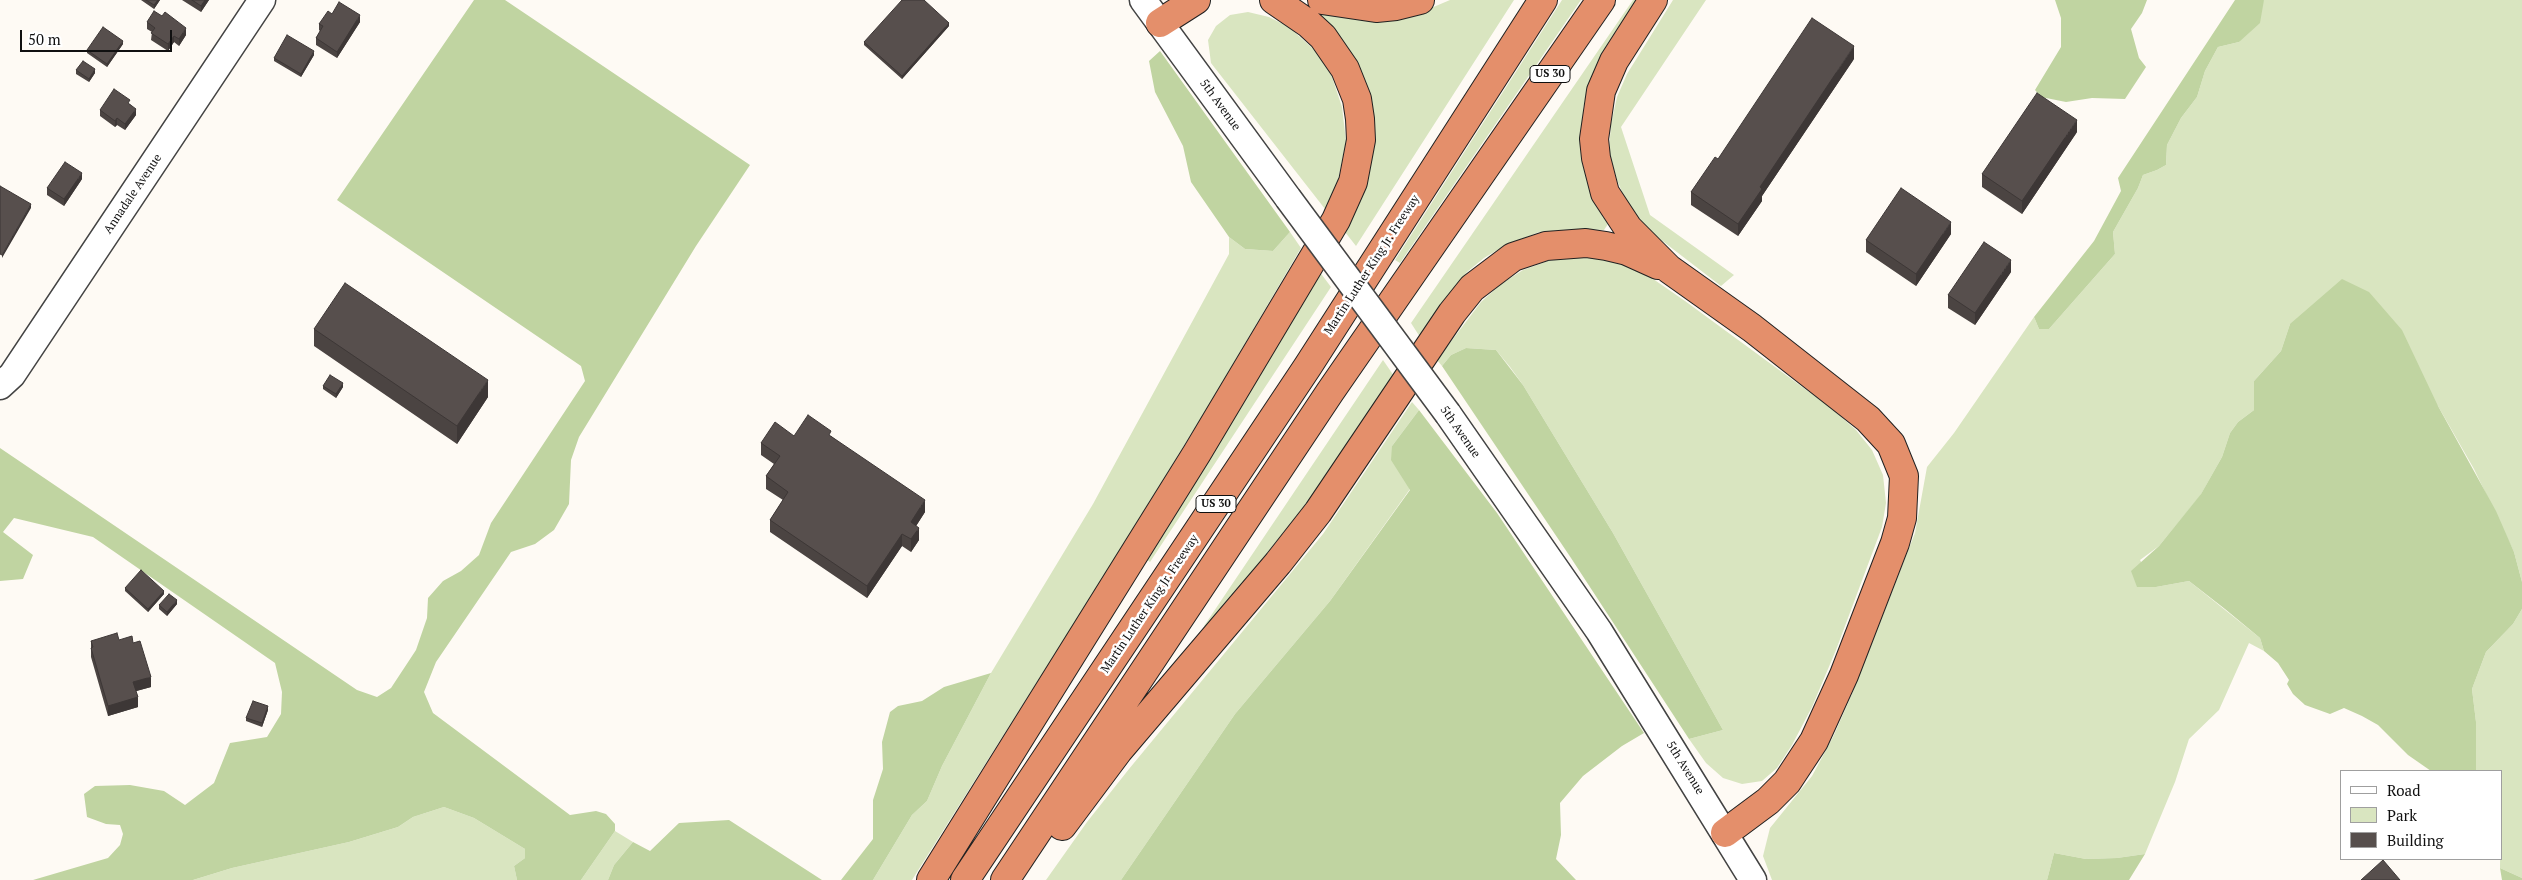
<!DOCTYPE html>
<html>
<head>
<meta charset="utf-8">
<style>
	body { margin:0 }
	#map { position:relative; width:2522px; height:880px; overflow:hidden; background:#fefaf4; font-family:"PT Serif",serif }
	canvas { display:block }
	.legend { position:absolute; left:2340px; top:770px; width:162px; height:90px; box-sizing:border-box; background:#fff; border:1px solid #9f9f9f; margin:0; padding:6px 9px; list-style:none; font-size:15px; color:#101010 }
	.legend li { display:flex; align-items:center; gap:10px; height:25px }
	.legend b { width:25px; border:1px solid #9f9f9f }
	.scale { position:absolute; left:20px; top:30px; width:152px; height:22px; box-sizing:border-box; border:2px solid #101010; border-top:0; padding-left:6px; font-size:15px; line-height:18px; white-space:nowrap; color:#101010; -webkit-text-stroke:4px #fff; paint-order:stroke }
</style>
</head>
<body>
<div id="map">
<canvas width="2522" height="880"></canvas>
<ul class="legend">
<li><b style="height:6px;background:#fff"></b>Road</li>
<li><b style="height:14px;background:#d9e5c0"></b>Park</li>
<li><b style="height:14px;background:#574f4d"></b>Building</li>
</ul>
<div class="scale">50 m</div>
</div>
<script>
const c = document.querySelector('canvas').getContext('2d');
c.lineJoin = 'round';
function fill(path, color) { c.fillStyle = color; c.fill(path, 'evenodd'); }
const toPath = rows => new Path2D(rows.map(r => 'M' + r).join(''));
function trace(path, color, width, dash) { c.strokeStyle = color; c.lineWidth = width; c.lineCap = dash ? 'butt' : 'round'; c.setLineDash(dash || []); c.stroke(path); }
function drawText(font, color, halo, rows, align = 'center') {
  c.font = font + ' "PT Serif",serif'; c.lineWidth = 5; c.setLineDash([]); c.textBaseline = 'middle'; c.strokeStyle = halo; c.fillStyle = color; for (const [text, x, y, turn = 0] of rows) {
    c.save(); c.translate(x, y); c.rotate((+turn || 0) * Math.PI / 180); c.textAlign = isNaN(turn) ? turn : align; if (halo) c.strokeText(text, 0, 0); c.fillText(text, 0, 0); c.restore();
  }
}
fill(toPath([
	[1450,0,1514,0,1356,246,1345,232,1363,191,1371,161,1374,134,1315,15,1318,10,1364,20,1417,14],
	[1562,0,1581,0,1400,263,1395,260],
	[1633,0,1638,0,1587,90,1583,109,1582,163,1596,206,1608,224,1604,230,1579,229,1539,232,1504,246,1484,258,1467,272,1420,337,1411,323],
	[1673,0,1706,0,1621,127,1650,215,1734,275,1721,286,1643,226,1628,206,1617,180,1609,151,1611,124,1617,97,1627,74],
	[2264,0,2522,0,2522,582,2514,552,2474,469,2438,406,2290,324,2281,351,2254,381,2254,410,2238,422,2230,433,2222,457,2200,496,2159,546,2140,560,2156,587,2189,581,2260,638,2264,651,2249,643,2219,710,2189,739,2175,782,2145,854,2117,858,2086,859,2054,853,2047,880,1772,880,1763,856,1770,828,1812,776,1833,737,1852,694,1915,533,1927,467,1954,433,2034,317,2039,329,2049,329,2115,254,2113,232,2138,188,2143,175,2157,170,2166,165,2167,145,2181,118,2197,97,2205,71,2218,47,2239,42],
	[1248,12,1269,17,1289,27,1320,55,1332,77,1342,107,1346,141,1338,180,1325,209,1211,63,1208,40,1216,26,1230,15],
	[1290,232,1301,248,1207,408,1100,582,912,880,873,880,912,815,927,801,942,766,991,673,1093,504,1229,254,1229,237,1245,249,1273,251],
	[1579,255,1617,260,1643,272,1685,301,1831,408,1856,430,1872,450,1883,475,1886,503,1882,527,1836,650,1812,707,1792,745,1777,768,1762,781,1742,784,1723,778,1706,763,1689,739,1723,730,1613,533,1523,385,1510,367,1496,350,1466,348,1451,355,1442,366,1437,360,1481,302,1501,284,1523,270,1548,261],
	[1319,271,1331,287,1150,562,1146,559],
	[1383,360,1394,376,1309,500,1207,629,1204,626],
	[1412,402,1419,410,1392,446,1410,489,1330,601,1235,714,1121,880,1046,880,1087,822,1129,769,1323,534],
	[2522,609,2522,878,2500,868,2501,771,2476,771,2476,722,2472,689,2486,652,2513,624],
	[444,807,474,818,525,849,525,858,514,866,517,880,193,880,232,868,349,842,398,827,413,817],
	[615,831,633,842,614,865,608,880,581,880]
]), '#d9e5c0');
fill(toPath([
	[474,0,505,0,750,165,696,246,579,437,571,460,569,504,554,530,535,544,511,552,436,662,424,692,433,713,570,815,596,811,606,814,615,824,615,831,581,880,517,880,514,866,525,858,525,849,474,818,444,807,413,817,398,827,349,842,232,868,193,880,33,880,108,858,120,845,123,834,120,825,106,824,87,817,84,794,95,786,130,785,164,791,185,805,214,783,230,743,267,737,281,714,282,692,275,663,93,537,14,518,3,532,33,555,23,579,0,581,0,448,357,690,377,697,391,688,416,650,427,618,428,598,443,581,461,571,479,555,491,523,585,381,581,366,337,200],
	[2055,0,2147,0,2142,13,2131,29,2139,58,2146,67,2125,99,2092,98,2066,102,2041,97,2035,90,2061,47,2061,18],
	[2235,0,2264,0,2260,23,2239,42,2218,47,2205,71,2197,97,2181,118,2167,145,2166,165,2157,170,2143,175,2138,188,2113,232,2115,254,2049,329,2039,329,2034,317,2094,241,2121,191,2118,178],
	[1160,51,1290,232,1273,251,1245,249,1229,237,1191,182,1183,146,1155,92,1149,61],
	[2342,279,2369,292,2402,330,2438,406,2496,511,2514,552,2522,582,2522,609,2513,624,2486,652,2472,689,2476,722,2476,771,2431,771,2408,755,2378,725,2362,716,2344,708,2330,714,2305,705,2293,694,2287,684,2289,680,2278,663,2264,651,2260,638,2225,609,2189,581,2156,587,2137,587,2131,571,2159,546,2201,494,2222,457,2230,433,2238,422,2254,410,2254,381,2281,351,2290,324],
	[1466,348,1496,350,1523,385,1613,533,1723,730,1689,739,1571,558,1442,366,1451,355],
	[1419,410,1497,513,1644,733,1622,746,1583,776,1560,803,1561,835,1556,859,1576,880,1121,880,1235,714,1330,601,1410,490,1391,460,1392,446],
	[991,673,942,766,927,801,912,815,873,880,841,880,873,839,873,800,883,769,882,742,890,712,898,706,922,701,944,687],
	[729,820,822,880,608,880,614,865,633,842,650,851,679,823],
	[2054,853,2086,859,2117,858,2145,854,2129,880,2047,880],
	[2500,868,2522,878,2522,880,2502,880]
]), '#c0d4a1');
const minor = toPath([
	[1143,0,1288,198],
	[0,386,12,375,262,0],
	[1448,414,1599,631,1753,880]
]);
const highway = toPath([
	[1322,0,1376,8,1396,6,1420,0],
	[1653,0,1614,61,1601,91,1594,139,1596,158,1605,193,1628,228,1669,269,1752,328,1868,419,1891,444,1904,476,1902,518,1895,543,1844,675,1814,741,1787,782,1768,801,1725,833],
	[1160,23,1196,0],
	[1062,826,1118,751,1278,563,1318,512,1452,313,1472,288,1513,257,1546,246,1586,243,1606,246,1627,251,1658,265],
	[931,880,1197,453,1336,220,1353,182,1361,140,1360,119,1357,99,1345,69,1323,37,1309,24,1274,0],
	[965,880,1308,366,1543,0],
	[1005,880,1330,392,1601,0]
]);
trace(minor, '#434343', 29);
trace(highway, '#212121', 30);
trace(minor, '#fff', 26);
trace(highway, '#e48f6b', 28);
const minorBridge = toPath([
	[1288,198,1448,414]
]);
trace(minorBridge, '#434343', 29, []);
trace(minorBridge, '#fff', 26);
fill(toPath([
	[141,0,160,0,154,9],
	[182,0,209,0,201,12],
	[332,14,360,22,337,58,316,45,316,38,320,31,319,30,319,24],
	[147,22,186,35,179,46,174,42,168,51,151,40,152,32,147,29],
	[949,26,902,79,864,45,864,42],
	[123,44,107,67,87,53,87,50],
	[314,55,301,77,274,61,274,58],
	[1854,59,1762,196,1762,201,1738,236,1691,205,1691,192,1718,159],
	[76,70,95,73,89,82,76,74],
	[130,104,136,115,125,130,117,125,115,127,100,116,100,110],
	[2077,132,2022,214,1982,187,1982,174],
	[82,179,64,206,47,195,47,188],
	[1951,234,1916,286,1866,252,1866,240],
	[2011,272,1975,325,1948,308,1948,295],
	[314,329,488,397,457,444,314,346],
	[323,386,343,387,336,398,323,389],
	[794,436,831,436,925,512,916,526,919,540,911,552,902,546,867,598,770,532,770,520,783,500,766,489,766,476,774,464,761,455,761,443],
	[125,588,164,594,148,612,125,591],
	[177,604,167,616,159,609,159,605],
	[119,640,133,643,151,687,136,691,138,707,108,716,91,657,91,641],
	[268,710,262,727,246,721,246,718]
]), '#4b4442');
fill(toPath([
	[158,0,160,0,154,9,154,5],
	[205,0,209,0,201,12,201,6],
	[360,15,360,22,337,58,337,52],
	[949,23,949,26,902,79,902,76],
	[186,28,186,35,179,46,179,39],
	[174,36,174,42,168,51,168,44],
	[123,41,123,44,107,67,107,64],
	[1854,46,1854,59,1762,196,1762,201,1738,236,1738,224,1760,187],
	[314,51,314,55,301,77,301,74],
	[95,69,95,73,89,82,89,79],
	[136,109,136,115,125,130,125,124],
	[117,118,117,125,115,127,115,121],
	[2077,120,2077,132,2022,214,2022,201],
	[82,173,82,179,64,206,64,199],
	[31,204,31,208,2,258,2,255],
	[1951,222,1951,234,1916,286,1916,274],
	[2011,260,2011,272,1975,325,1975,313],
	[488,380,488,397,457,444,457,426],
	[343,383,343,387,336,398,336,394],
	[925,500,925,512,911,534,911,522],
	[919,528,919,540,911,552,911,539],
	[902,534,902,546,867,598,867,586],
	[164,591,164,594,148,612,148,609],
	[177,600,177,604,167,616,167,612],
	[151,677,151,687,133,692,133,682],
	[138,697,138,707,108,716,108,706],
	[268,706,268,710,262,727,262,723]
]), '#3d3736');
const building = toPath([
	[146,0,158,0,154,5,146,0],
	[192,0,205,0,201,6,192,0],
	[902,0,924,0,949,23,902,76,864,42,902,0],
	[339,2,360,15,337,52,316,38,323,26,319,24,328,11,332,14,339,2],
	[154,11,162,16,165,12,186,28,179,39,174,36,168,44,151,33,155,28,147,22,154,11],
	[1812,18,1854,46,1760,187,1762,189,1738,224,1691,192,1715,157,1718,159,1812,18],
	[103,27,123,41,107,64,87,50,103,27],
	[287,35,314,51,301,74,274,58,287,35],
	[83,61,95,69,89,79,76,70,83,61],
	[114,89,130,100,128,103,136,109,125,124,117,118,115,121,100,110,114,89],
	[2037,93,2077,120,2022,201,1982,174,2037,93],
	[65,162,82,173,64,199,47,188,65,162],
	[0,186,31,204,2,255,0,254,0,186],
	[1901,188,1951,222,1916,274,1866,240,1901,188],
	[1984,242,2011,260,1975,313,1948,295,1984,242],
	[345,283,488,380,457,426,314,329,345,283],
	[330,375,343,383,336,394,323,386,330,375],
	[808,415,831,431,829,435,925,500,911,522,919,528,911,539,902,534,867,586,770,520,788,492,766,476,780,456,761,443,775,422,794,436,808,415],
	[141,570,164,591,148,609,125,588,141,570],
	[169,594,177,600,167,612,159,605,169,594],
	[117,633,119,640,132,636,133,643,140,641,151,677,133,682,138,697,108,706,91,648,93,647,91,641,117,633],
	[253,701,268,706,262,723,246,718,253,701],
	[2383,860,2400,880,2361,880,2383,860]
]);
fill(building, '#574f4d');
trace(building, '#3d3736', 1);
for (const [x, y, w] of [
	[1550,74,40],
	[1216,504,40]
]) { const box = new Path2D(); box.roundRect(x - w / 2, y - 8.5, w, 17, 4); c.fillStyle = '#fff'; c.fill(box); trace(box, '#101010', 1); }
drawText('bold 11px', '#101010', null, [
	["US 30",1550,74],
	["US 30",1216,504]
]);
drawText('12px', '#101010', '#fff', [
	["5th Avenue",1220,105,54],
	["Annadale Avenue",133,194,-56],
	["Martin Luther King Jr. Freeway",1372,265,-57],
	["5th Avenue",1460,432,55],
	["Martin Luther King Jr. Freeway",1150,604,-56],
	["5th Avenue",1685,768,58]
]);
</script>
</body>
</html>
